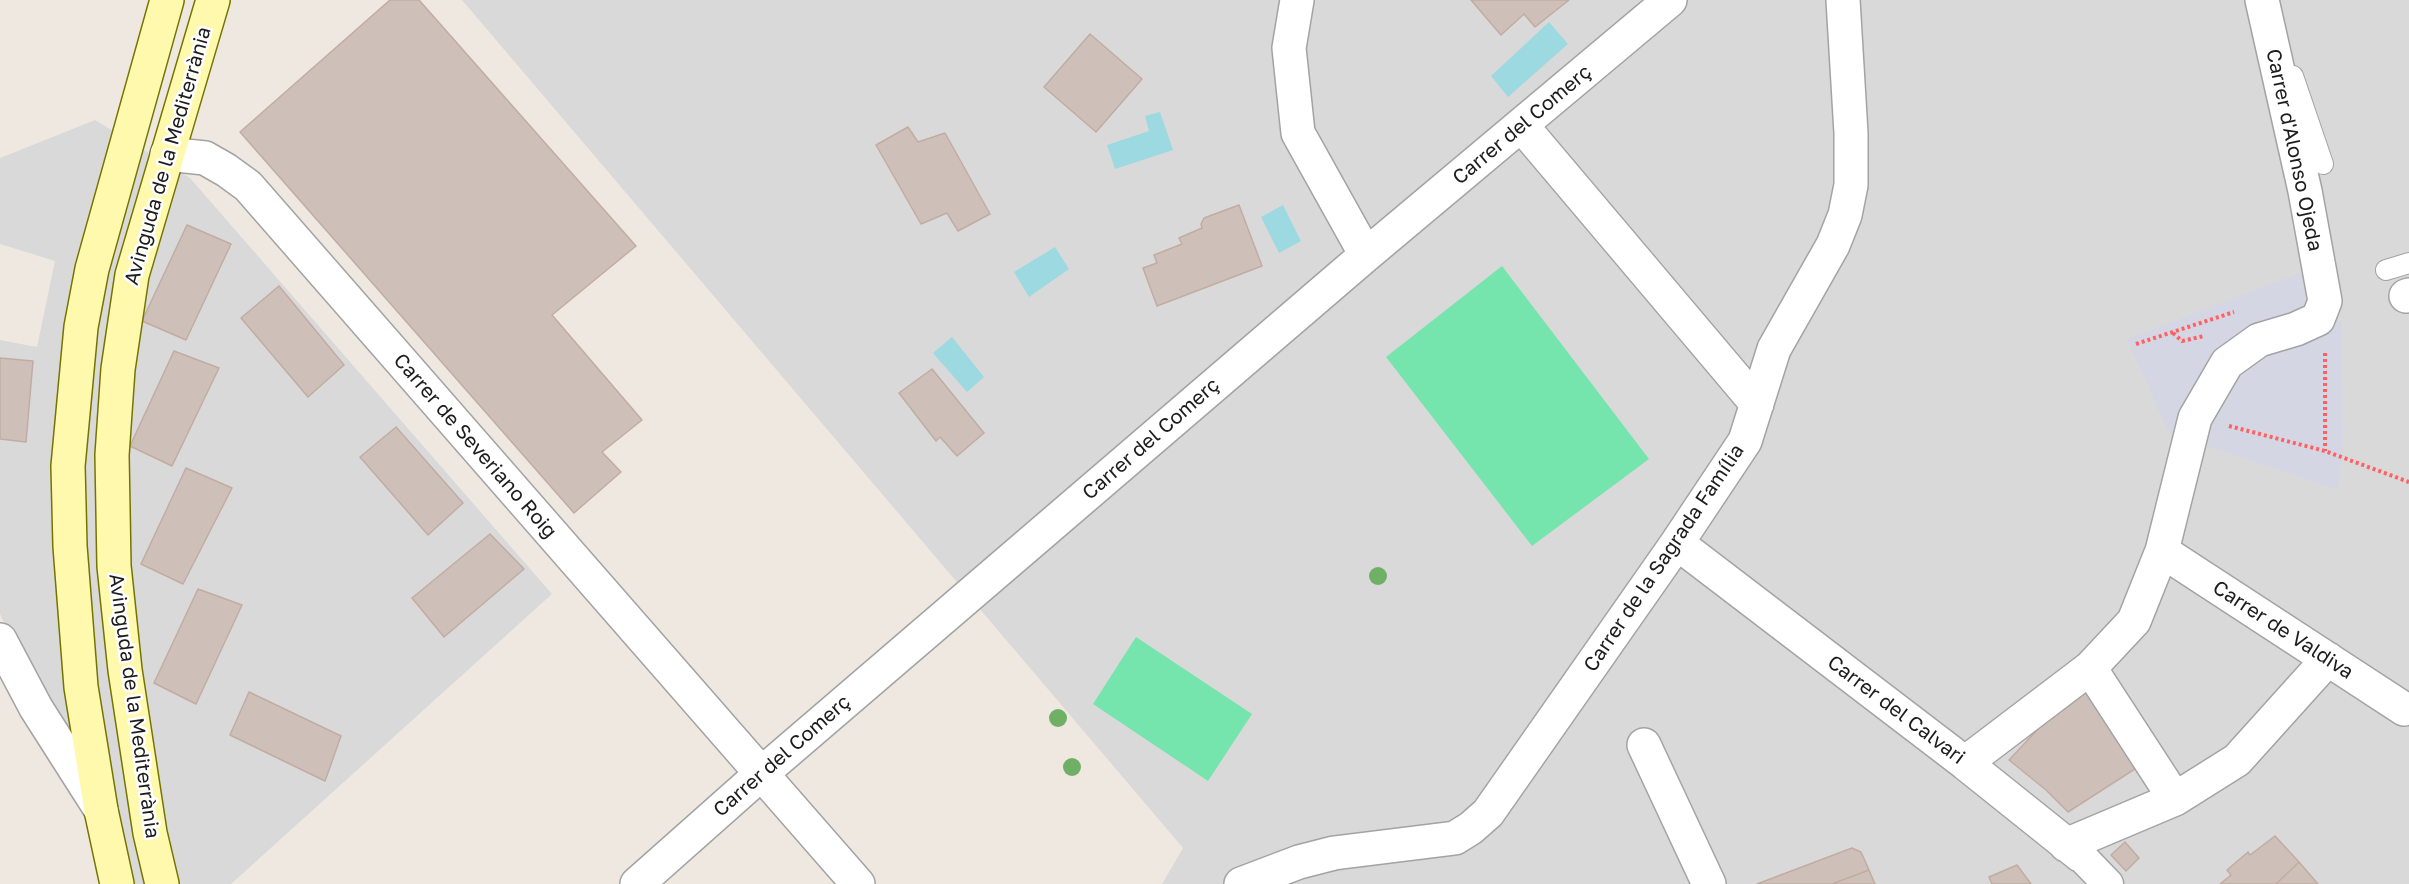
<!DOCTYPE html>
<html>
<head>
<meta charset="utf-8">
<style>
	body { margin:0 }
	canvas { display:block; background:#eee8e0 }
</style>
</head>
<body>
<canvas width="2409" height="884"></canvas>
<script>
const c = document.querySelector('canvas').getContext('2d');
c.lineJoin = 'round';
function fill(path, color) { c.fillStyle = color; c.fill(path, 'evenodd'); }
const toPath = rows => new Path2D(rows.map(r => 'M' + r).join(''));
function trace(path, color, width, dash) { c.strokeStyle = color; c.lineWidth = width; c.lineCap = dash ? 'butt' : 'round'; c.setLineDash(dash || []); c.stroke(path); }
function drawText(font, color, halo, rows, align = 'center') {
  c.font = font + ' "Golos Text",sans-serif'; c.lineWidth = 5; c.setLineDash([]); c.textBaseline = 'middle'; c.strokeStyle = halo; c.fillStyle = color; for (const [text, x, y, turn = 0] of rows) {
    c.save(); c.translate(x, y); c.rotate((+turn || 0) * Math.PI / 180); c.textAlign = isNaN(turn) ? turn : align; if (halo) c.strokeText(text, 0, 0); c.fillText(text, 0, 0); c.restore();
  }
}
fill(toPath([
	[462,0,2409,0,2409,884,1162,884,1183,848],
	[95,120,190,178,552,594,231,884,132,884,0,614,0,340,37,347,55,261,0,244,0,158]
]), '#dad9d9');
fill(toPath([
	[1502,266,1649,459,1532,546,1386,357],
	[1136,637,1252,714,1208,781,1093,704]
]), '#76e5ad');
fill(toPath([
	[2300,273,2325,301,2342,325,2343,444,2338,490,2169,433,2127,339]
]), '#d5d6e4');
fill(toPath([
	[1549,22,1568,44,1508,97,1491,76],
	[1160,112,1173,150,1115,169,1107,145,1149,131,1145,116],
	[1283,205,1301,241,1279,253,1261,217],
	[1055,247,1069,269,1029,297,1014,272],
	[952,337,984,377,967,392,933,353]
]), '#9cd9e0');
const building = toPath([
	[390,0,419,0,636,246,552,315,642,420,602,452,621,472,574,513,240,132,390,0],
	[1471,0,1569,0,1535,27,1524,14,1501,35,1471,0],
	[1090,34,1142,79,1096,132,1044,87,1090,34],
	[908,127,918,142,945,133,990,214,958,231,947,213,921,224,876,145,908,127],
	[1239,205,1262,266,1157,306,1143,268,1157,263,1154,255,1182,244,1179,238,1202,228,1201,224,1204,218,1239,205],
	[187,225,231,244,186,340,142,321,187,225],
	[279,286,344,365,308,397,241,318,279,286],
	[174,351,219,368,172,466,130,446,174,351],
	[0,358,33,361,26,442,0,439,0,358],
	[932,369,984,433,957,456,940,437,936,441,899,393,932,369],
	[396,427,463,503,428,535,360,457,396,427],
	[186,468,232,488,183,584,141,564,186,468],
	[490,534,524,569,444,637,412,598,490,534],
	[198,589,242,605,196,704,154,683,198,589],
	[2084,680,2141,765,2068,812,2046,790,2009,760,2084,680],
	[249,692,341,736,325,781,230,735,249,692],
	[2275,836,2299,862,2276,884,2220,884,2231,875,2227,870,2248,852,2250,855,2275,836],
	[2125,842,2139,858,2126,871,2111,855,2125,842],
	[1852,848,1861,852,1869,870,1832,884,1757,884,1852,848],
	[2299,862,2318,884,2276,884,2299,862],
	[2017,865,2031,884,1992,884,1989,877,2017,865],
	[1869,870,1875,884,1832,884,1869,870]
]);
fill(building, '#cec0b9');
trace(building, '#c1aca2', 1.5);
const service = toPath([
	[2293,76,2323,164],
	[2386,270,2409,263]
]);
const pedestrian = toPath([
	[2080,855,2108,884]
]);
const minor = toPath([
	[1297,0,1289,48,1298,133,1366,255],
	[1522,126,1757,404],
	[167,154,205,158,226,170,248,186,858,884],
	[2406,296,2409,295],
	[1677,543,1965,763,2080,855],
	[2162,551,2404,709],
	[0,640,36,708,101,810],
	[2090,668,2175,799],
	[1644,745,1709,884],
	[1965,763,2090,668,2134,621,2162,551,2195,418,2227,363,2259,340,2296,329,2318,319,2325,301,2305,191,2262,0],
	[2066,845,2175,799,2237,760,2328,659],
	[637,884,761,774,1366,255,1670,0],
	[1241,884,1299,862,1334,853,1455,838,1471,828,1488,813,1677,543,1745,441,1774,349,1833,245,1845,215,1851,185,1851,133,1843,0]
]);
const secondary = toPath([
	[117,884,101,810,81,687,70,546,68,466,81,327,92,269,167,0],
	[162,884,150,833,125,670,114,566,112,455,118,369,132,275,213,0]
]);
trace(service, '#a3a3a3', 22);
trace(pedestrian, '#a3a3a3', 33);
trace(minor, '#a3a3a3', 36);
trace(secondary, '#767400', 36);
trace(toPath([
	[2173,333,2182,341,2204,336],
	[2136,344,2234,312],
	[2325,353,2325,451],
	[2229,426,2325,451,2409,482]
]), '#ff6163', 4, [3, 3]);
trace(service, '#fff', 20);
trace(pedestrian, '#fff', 30);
trace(minor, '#fff', 33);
trace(secondary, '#fff9ae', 33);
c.fillStyle = '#6fb066';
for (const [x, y] of [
	[1378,576],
	[1058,718],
	[1072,767]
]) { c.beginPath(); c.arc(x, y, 9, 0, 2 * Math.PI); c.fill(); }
drawText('20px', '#1c1c1c', '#fff', [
	["Carrer del Comerç",1522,125,-40],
	["Carrer d'Alonso Ojeda",2294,150,78],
	["Avinguda de la Mediterrània",168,156,-74],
	["Carrer del Comerç",1151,439,-41],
	["Carrer de Severiano Roig",475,446,49],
	["Carrer de la Sagrada Família",1664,558,-56],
	["Carrer de Valdiva",2283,630,33],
	["Avinguda de la Mediterrània",134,706,82],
	["Carrer del Calvari",1896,710,37],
	["Carrer del Comerç",782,756,-41]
]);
</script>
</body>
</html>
